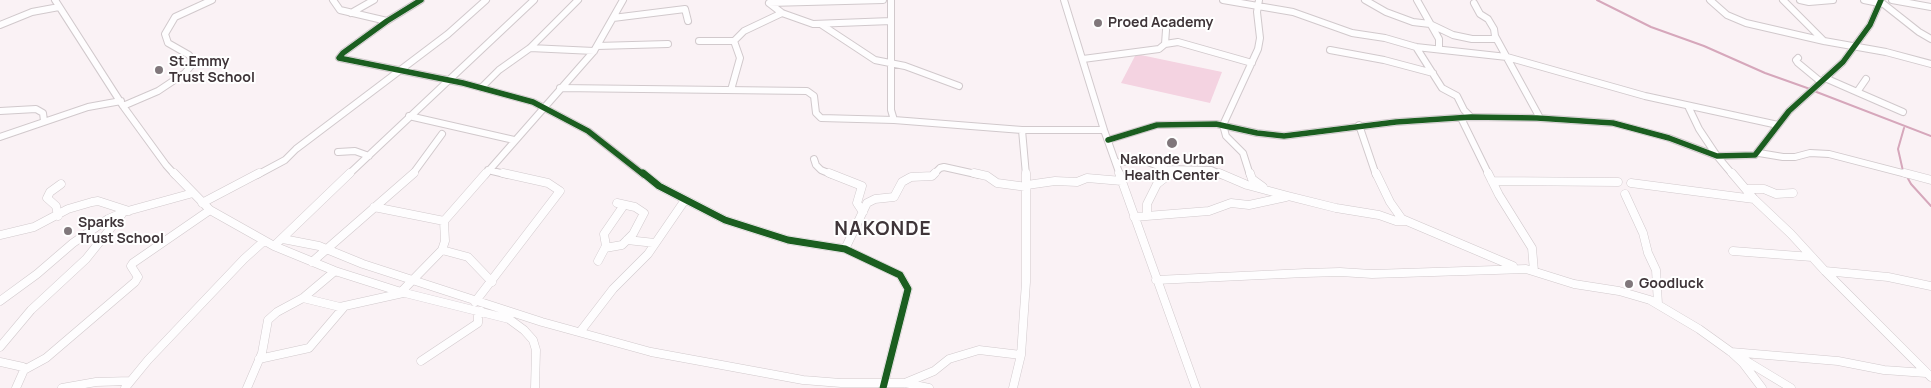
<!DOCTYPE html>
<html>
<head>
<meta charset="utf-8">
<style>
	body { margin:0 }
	canvas { display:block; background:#faf2f5 }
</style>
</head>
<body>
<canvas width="1931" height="388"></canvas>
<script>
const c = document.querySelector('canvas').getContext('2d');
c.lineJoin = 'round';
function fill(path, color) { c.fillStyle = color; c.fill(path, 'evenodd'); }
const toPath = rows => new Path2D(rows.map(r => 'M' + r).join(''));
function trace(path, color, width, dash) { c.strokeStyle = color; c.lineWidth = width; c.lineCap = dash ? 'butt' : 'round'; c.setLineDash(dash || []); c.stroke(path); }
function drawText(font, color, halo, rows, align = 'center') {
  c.font = font + ' Manrope,sans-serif'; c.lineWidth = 4; c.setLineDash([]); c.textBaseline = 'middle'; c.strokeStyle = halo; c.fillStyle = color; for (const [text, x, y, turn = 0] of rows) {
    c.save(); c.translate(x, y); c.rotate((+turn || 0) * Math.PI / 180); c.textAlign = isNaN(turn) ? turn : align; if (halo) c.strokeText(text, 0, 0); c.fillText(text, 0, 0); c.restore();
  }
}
fill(toPath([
	[1136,54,1222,72,1210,103,1121,83]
]), '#f4d3e1');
trace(toPath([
	[1597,0,1651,27,1704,46,1765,73,1810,89],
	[1814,91,1931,136],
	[1903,171,1898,149,1904,128],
	[1906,175,1911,184,1931,206]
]), '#d6a7bb', 2);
const streetFar1 = toPath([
	[55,0,123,106,166,165,175,175],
	[333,0,340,10,387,21],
	[421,0,387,21,343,53,339,58,463,83,533,102,588,131,644,175],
	[891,0,891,110,894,120],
	[1064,0,1104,130,1120,175],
	[1223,0,1293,12,1352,33,1385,38,1416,47,1507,57,1645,96,1778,125],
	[1365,0,1386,12,1413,22,1430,24,1453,35,1472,39,1496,39],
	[1417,0,1439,39,1439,49],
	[1710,0,1727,15,1746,23,1824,41,1886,52,1931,64],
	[1783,0,1824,41],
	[1800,0,1809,2,1833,0],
	[1864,0,1879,3],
	[1892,0,1931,7],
	[1881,2,1919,32,1931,39],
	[769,3,782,13,813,24,891,21],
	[769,3,883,0],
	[1474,3,1480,14,1488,19,1494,29,1495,36,1540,118],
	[351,13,374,0],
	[613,18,685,9,688,21],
	[0,25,32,12,59,7],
	[822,25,875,60,905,66,959,86],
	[699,41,734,41],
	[1165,44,1178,42,1252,63],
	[597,46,668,44],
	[1416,47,1442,88,1457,96,1464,110,1471,117],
	[530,48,594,51],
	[1330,50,1384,60,1433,73],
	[1798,58,1796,60,1798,63,1821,82],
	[1083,59,1159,49,1165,44,1166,30],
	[1825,78,1857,92,1866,79],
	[481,88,499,70,530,48,578,0],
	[560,88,807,91,814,96,816,113,821,118,894,120,1022,130,1104,130],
	[731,90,740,58,734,41,744,31,782,13],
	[1857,92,1903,112],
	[123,106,158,91,185,73,194,62,189,55,168,43,165,34,175,17,212,0],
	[1688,106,1699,129,1717,156,1733,175],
	[0,111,36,109,43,113,44,121],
	[409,116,514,140],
	[1461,118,1489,175],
	[1359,125,1376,175],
	[1022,130,1026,175],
	[0,137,88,107,121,101],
	[1108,140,1157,125,1216,124,1257,133,1284,136,1396,122,1471,117,1537,118,1613,123,1669,138,1717,156,1755,155,1789,111,1843,62,1870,25,1881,0],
	[338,152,355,151,369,156],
	[1759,153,1783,157,1795,157,1810,153,1829,154,1910,175],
	[814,159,816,165,821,170,833,175],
	[1116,163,1140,159,1166,169,1211,170,1222,175],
	[488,170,509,175],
	[257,175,285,160,296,149,448,34,486,0],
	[348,175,534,0],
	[412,175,442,134],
	[485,175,594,51,623,0],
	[933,175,940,168,944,167,980,175],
	[1174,175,1179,173],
	[1250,175,1243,153,1226,136,1223,125,1258,49,1260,38,1257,12,1259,0]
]);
const street = toPath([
	[174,173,210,210,274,246,335,271,401,292,509,319,524,330,533,340,536,350,535,388],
	[643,173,659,186,725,220,788,240,845,249,900,275,908,289,883,388],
	[829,173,862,186,857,203,863,212],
	[974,173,987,176,997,183,1027,187],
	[1119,173,1196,388],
	[1219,173,1247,185,1288,196,1336,208,1379,215,1396,221,1404,221],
	[1250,173,1252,179,1263,187],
	[1376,173,1390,202,1402,219,1513,266],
	[1488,173,1499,195,1532,248,1534,271],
	[1732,173,1754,199,1791,234,1825,271,1931,377],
	[1905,173,1931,180],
	[1492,181,1618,182],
	[1631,183,1754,199],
	[1027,185,1055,181,1077,182,1087,178,1122,181],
	[1746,189,1764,189,1776,194,1793,193],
	[1625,194,1643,233,1648,253,1656,270,1658,304],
	[202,203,259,173],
	[374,207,444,221],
	[58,216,56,206,47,198,50,192,61,184],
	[1147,216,1147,204,1157,184,1166,177,1178,173],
	[1134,217,1209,211,1231,203,1249,205,1286,197],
	[0,235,34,227,68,209,92,202,98,201,129,211],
	[283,239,319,246,363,264,542,322,651,352,803,380,841,383,905,383,929,388],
	[627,240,655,243],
	[274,246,350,173],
	[605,248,622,245,633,234,644,213,635,207,617,203],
	[845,249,867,203,875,199,894,197,902,182,911,177,932,176,935,173],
	[442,250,468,257,492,282],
	[1733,251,1812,257],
	[598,261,606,246,604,234,624,205],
	[312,262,414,173],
	[1825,271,1888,277,1931,286],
	[1156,280,1305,273,1340,272,1372,274,1526,269,1574,284,1619,291,1650,300,1699,329,1731,352,1743,363,1762,388],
	[401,292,442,250,445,241,444,221,486,173],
	[303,298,340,307,403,293],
	[0,301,37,274,73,243,108,219,124,212,193,193],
	[475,302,560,191,548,183,503,173],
	[580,332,613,289,648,254,685,200],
	[0,347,31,310,86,259,122,214],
	[1731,352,1838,361,1884,370,1926,373],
	[259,359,309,348,344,307],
	[1743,359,1791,388],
	[421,361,478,323,478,316,481,311],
	[0,362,23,367,24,370,16,388],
	[24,370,46,358,135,282,138,277,131,266,133,263,210,210],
	[905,383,934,371,949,359,979,350,1021,355],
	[62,388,96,382,130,381],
	[125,388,148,360,244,259,264,241],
	[247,388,262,353,268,320,277,312,303,298,335,271],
	[1013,388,1021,355,1026,282,1026,173]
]);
trace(streetFar1, '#d1c9cc', 8);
trace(street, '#d1c9cc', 9);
trace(streetFar1, '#fefdfe', 6);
trace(street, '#fefdfe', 8);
trace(toPath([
	[421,0,387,21,343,53,339,58,463,83,533,102,588,131,644,175],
	[1108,140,1157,125,1216,124,1257,133,1284,136,1396,122,1471,117,1537,118,1613,123,1669,138,1717,156,1755,155,1789,111,1843,62,1870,25,1881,0]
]), '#1b5e20', 5.5);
trace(toPath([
	[643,173,659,186,725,220,788,240,845,249,900,275,908,289,883,388]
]), '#1b5e20', 7);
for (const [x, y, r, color] of [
	[1098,23,5,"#80777b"],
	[159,70,5,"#80777b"],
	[1172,143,6,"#80777b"],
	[68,231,5,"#80777b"],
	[1629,284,5,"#80777b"]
]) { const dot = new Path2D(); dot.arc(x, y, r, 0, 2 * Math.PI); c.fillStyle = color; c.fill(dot); trace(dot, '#fff', 2); }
drawText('bold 14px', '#3f3539', '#fff', [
	["Proed Academy",1108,23],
	["St.Emmy",169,62],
	["Trust School",169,78],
	["Nakonde Urban",1172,160,"center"],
	["Health Center",1172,176,"center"],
	["Sparks",78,223],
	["Trust School",78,239],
	["Goodluck",1639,284]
], 'left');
c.letterSpacing = '1px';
drawText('bold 19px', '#3f3539', '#fff', [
	["NAKONDE",883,230]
]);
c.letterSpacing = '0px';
</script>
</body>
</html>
